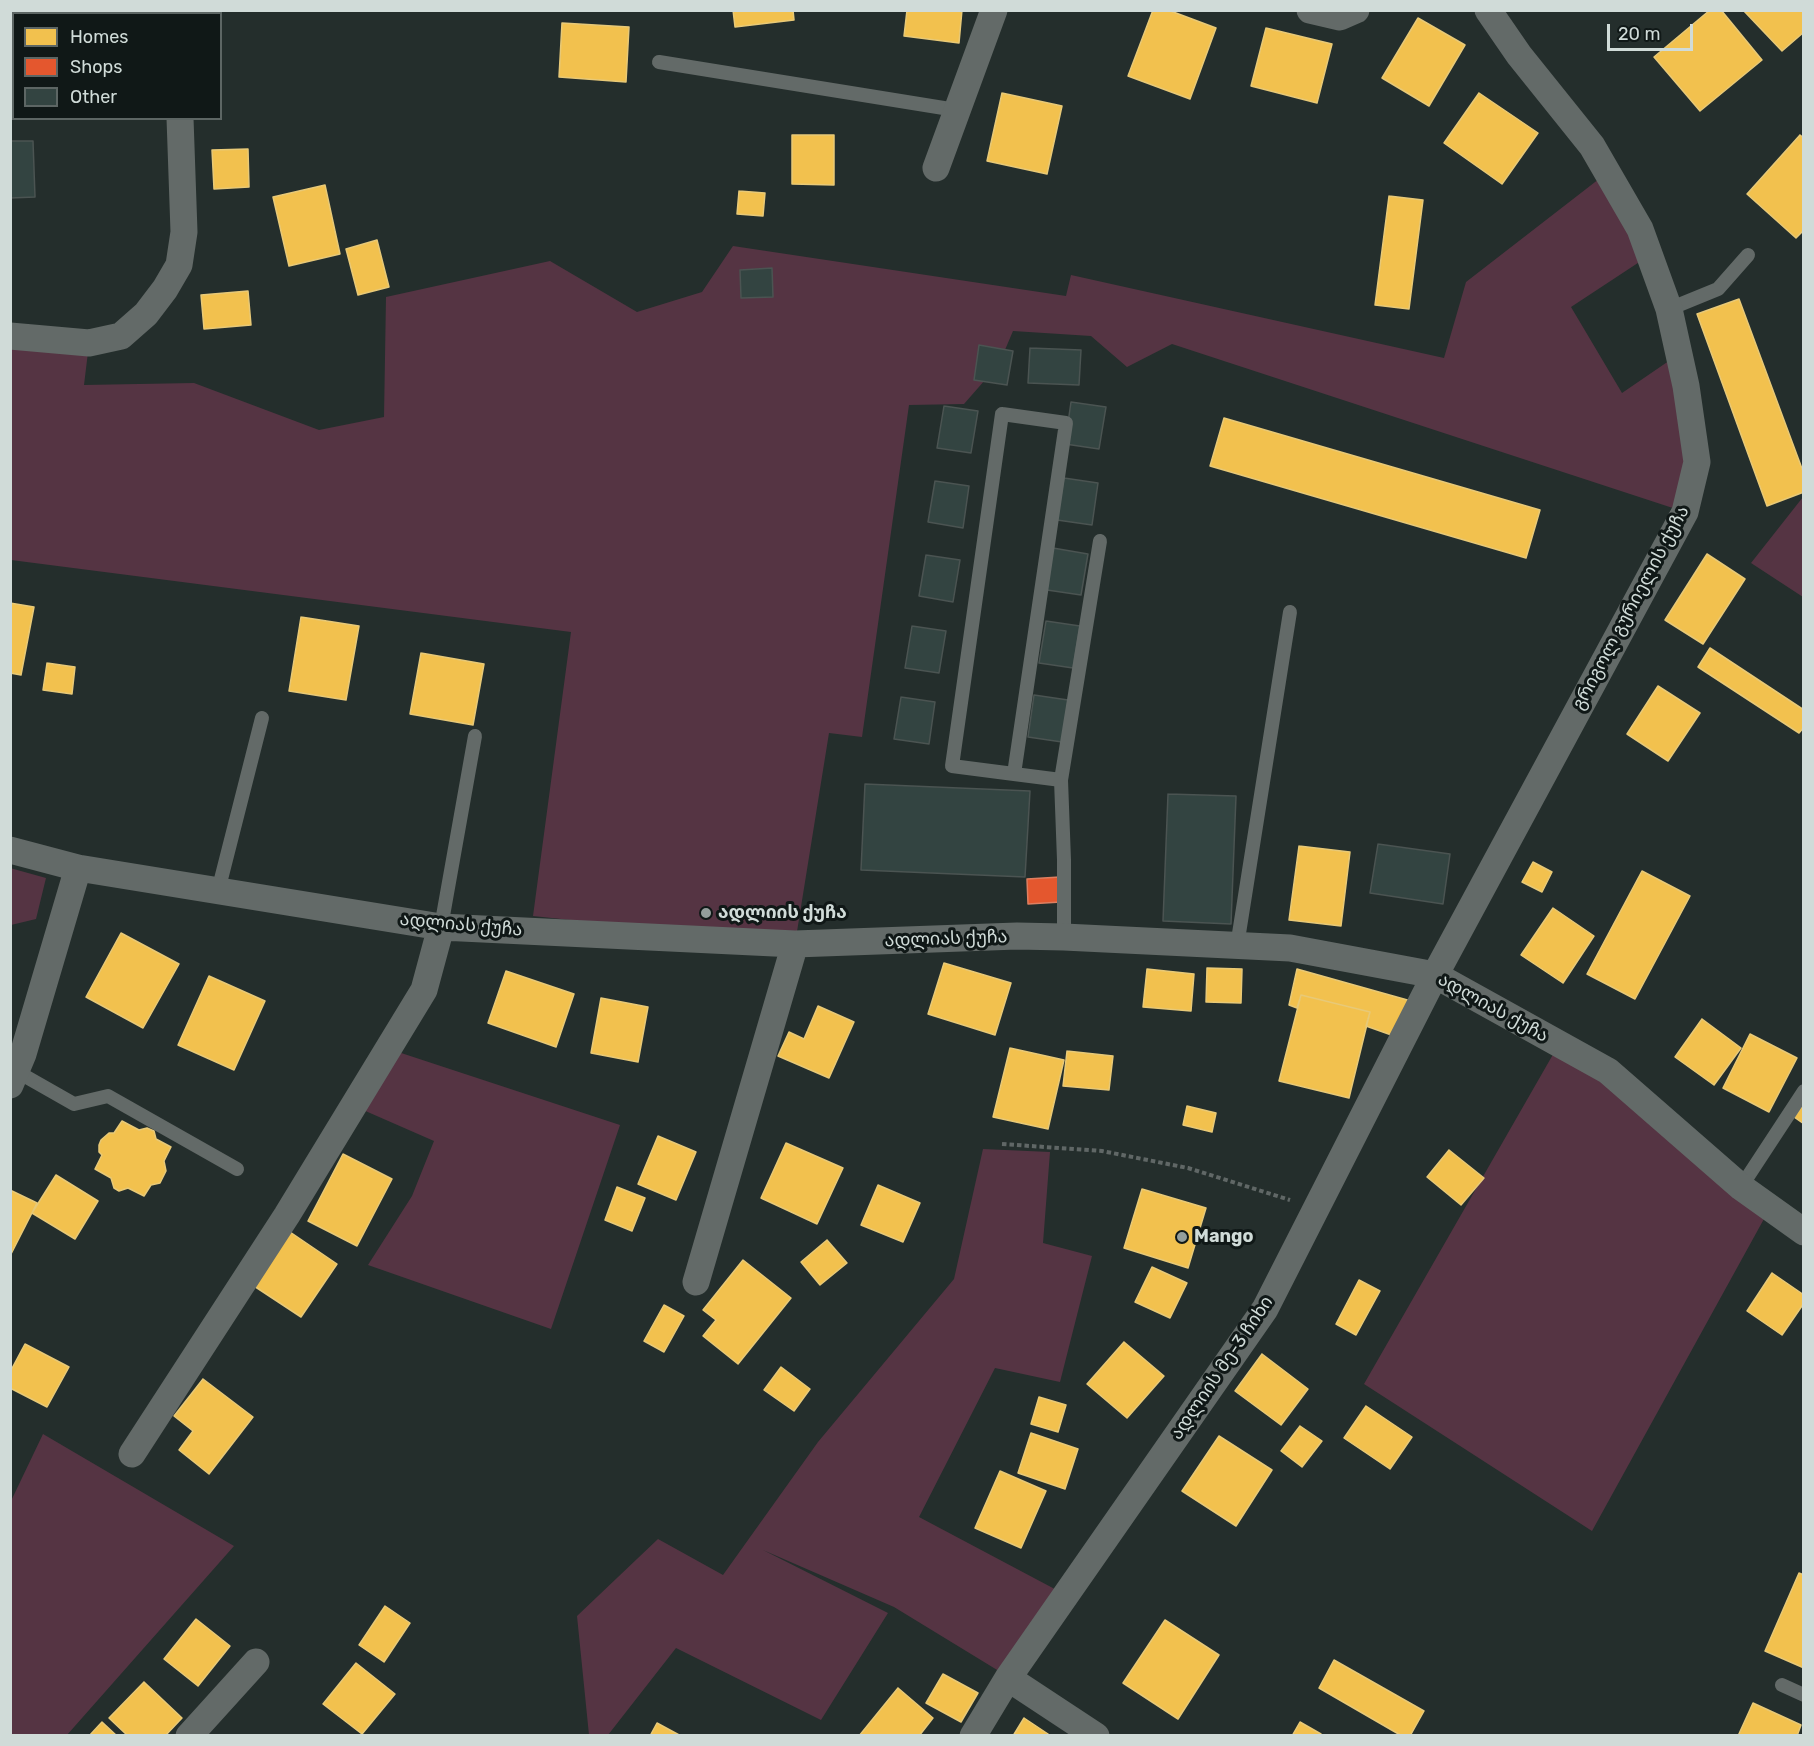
<!DOCTYPE html>
<html>
<head>
<meta charset="utf-8">
<style>
	body { margin:0 }
	#map { position:relative; width:1814px; height:1746px; overflow:hidden; background:#242e2c; font-family:Rubik,sans-serif }
	canvas { display:block }
	.frame { position:absolute; inset:0; border:12px solid #d0dbd8; pointer-events:none }
	.legend { position:absolute; left:12px; top:12px; width:210px; height:108px; box-sizing:border-box; background:#101817; border:2px solid #5d6664; margin:0; padding:8px 10px; list-style:none; font-size:18px; color:#d0dbd8 }
	.legend li { display:flex; align-items:center; gap:12px; height:30px }
	.legend b { width:30px; border:2px solid #5d6664 }
	.scale { position:absolute; left:1607px; top:24px; width:86px; height:27px; box-sizing:border-box; border:3px solid #d0dbd8; border-top:0; padding-left:8px; font-size:18px; line-height:21px; white-space:nowrap; color:#d0dbd8; -webkit-text-stroke:4px #101817; paint-order:stroke }
</style>
</head>
<body>
<div id="map">
<canvas width="1814" height="1746"></canvas>
<div class="frame"></div>
<ul class="legend">
<li><b style="height:16px;background:#f2c14e"></b>Homes</li>
<li><b style="height:16px;background:#e4572e"></b>Shops</li>
<li><b style="height:16px;background:#334441"></b>Other</li>
</ul>
<div class="scale">20 m</div>
</div>
<script>
const c = document.querySelector('canvas').getContext('2d');
c.lineJoin = 'round';
function fill(path, color) { c.fillStyle = color; c.fill(path, 'evenodd'); }
const toPath = rows => new Path2D(rows.map(r => 'M' + r).join(''));
function trace(path, color, width, dash) { c.strokeStyle = color; c.lineWidth = width; c.lineCap = dash ? 'butt' : 'round'; c.setLineDash(dash || []); c.stroke(path); }
function drawText(font, color, halo, rows, align = 'center') {
  c.font = font + ' Rubik,"Noto Sans Georgian",sans-serif'; c.lineWidth = 6; c.setLineDash([]); c.textBaseline = 'middle'; c.strokeStyle = halo; c.fillStyle = color; for (const [text, x, y, turn = 0] of rows) {
    c.save(); c.translate(x, y); c.rotate((+turn || 0) * Math.PI / 180); c.textAlign = isNaN(turn) ? turn : align; if (halo) c.strokeText(text, 0, 0); c.fillText(text, 0, 0); c.restore();
  }
}
fill(toPath([
	[1608,172,1650,255,1571,307,1622,393,1679,354,1686,386,1685,512,1172,344,1127,367,1091,336,1013,331,999,364,964,404,909,405,862,737,829,733,795,944,533,916,571,632,11,560,11,347,88,352,84,385,194,383,319,430,384,417,386,297,550,261,637,312,702,292,733,246,1066,296,1071,275,1444,358,1466,282],
	[1803,497,1803,597,1751,563],
	[10,868,46,878,36,919,11,925],
	[1559,1044,1770,1208,1592,1531,1364,1384],
	[389,1049,620,1125,551,1329,368,1265,412,1196,434,1141,354,1106],
	[983,1149,1050,1152,1043,1243,1092,1256,1060,1382,995,1368,919,1517,1066,1595,1007,1676,894,1607,763,1550,888,1613,821,1720,676,1648,608,1735,589,1735,577,1616,658,1539,723,1575,818,1442,954,1279],
	[43,1434,234,1546,67,1735,11,1735,11,1501]
]), '#553443');
const homes = toPath([
	[733,10,793,10,794,20,735,27,733,10],
	[907,10,962,10,959,43,904,36,907,10],
	[1153,10,1168,10,1216,28,1190,99,1128,76,1153,10],
	[1710,10,1721,10,1762,60,1700,111,1654,57,1710,10],
	[1743,10,1804,10,1804,32,1782,51,1743,10],
	[1418,18,1465,45,1429,106,1382,78,1418,18],
	[562,23,629,27,626,82,559,77,562,23],
	[1266,28,1332,44,1317,103,1251,86,1266,28],
	[1002,93,1062,106,1047,174,987,161,1002,93],
	[1479,93,1538,133,1502,184,1444,143,1479,93],
	[792,135,834,135,834,185,792,184,792,135],
	[1800,135,1804,138,1804,230,1796,238,1747,194,1800,135],
	[248,149,249,187,214,189,212,150,248,149],
	[325,185,340,254,289,266,273,197,325,185],
	[739,191,765,193,763,216,737,214,739,191],
	[1389,196,1423,200,1409,309,1375,305,1389,196],
	[377,240,389,287,358,295,346,249,377,240],
	[248,291,251,325,204,329,201,295,248,291],
	[1739,299,1804,474,1804,492,1767,506,1697,314,1739,299],
	[1224,418,1540,510,1526,558,1210,466,1224,418],
	[1707,554,1745,579,1703,644,1665,620,1707,554],
	[10,603,34,607,21,675,10,673,10,603],
	[301,617,359,626,346,700,289,691,301,617],
	[1710,648,1804,710,1804,727,1799,733,1698,667,1710,648],
	[421,653,484,664,473,725,410,714,421,653],
	[47,663,75,667,72,694,43,690,47,663],
	[1658,686,1700,713,1668,761,1627,734,1658,686],
	[1299,846,1350,852,1341,926,1289,920,1299,846],
	[1533,862,1552,872,1542,892,1522,882,1533,862],
	[1642,871,1690,896,1635,999,1587,974,1642,871],
	[1553,908,1594,936,1563,983,1521,955,1553,908],
	[121,933,179,964,143,1028,86,997,121,933],
	[944,963,1011,983,995,1035,928,1014,944,963],
	[1207,968,1242,969,1241,1003,1206,1002,1207,968],
	[1147,969,1194,974,1191,1011,1143,1007,1147,969],
	[1297,969,1411,1001,1397,1037,1366,1026,1370,1012,1301,995,1297,1008,1289,1005,1297,969],
	[506,971,574,994,556,1047,488,1023,506,971],
	[209,976,265,1001,234,1070,178,1045,209,976],
	[1301,995,1370,1012,1349,1098,1279,1081,1301,995],
	[601,998,648,1007,638,1062,591,1053,601,998],
	[818,1006,854,1022,829,1078,778,1056,789,1032,804,1039,818,1006],
	[1702,1019,1741,1048,1714,1085,1675,1057,1702,1019],
	[1750,1034,1797,1058,1769,1112,1723,1088,1750,1034],
	[1010,1048,1064,1060,1048,1129,993,1117,1010,1048],
	[1067,1051,1113,1056,1109,1090,1063,1086,1067,1051],
	[1804,1104,1804,1124,1794,1117,1804,1104],
	[1187,1106,1216,1113,1212,1132,1183,1125,1187,1106],
	[122,1121,139,1130,147,1128,154,1131,156,1139,171,1147,164,1161,166,1171,160,1183,151,1185,144,1196,128,1188,119,1191,114,1188,111,1178,95,1169,102,1155,99,1152,99,1145,101,1140,109,1133,114,1133,122,1121],
	[658,1136,696,1152,676,1200,638,1184,658,1136],
	[786,1143,843,1168,817,1224,761,1198,786,1143],
	[1449,1150,1484,1178,1461,1205,1427,1177,1449,1150],
	[343,1154,392,1179,357,1246,308,1221,343,1154],
	[56,1175,98,1201,75,1239,32,1213,56,1175],
	[878,1185,920,1203,903,1242,861,1225,878,1185],
	[617,1187,645,1198,632,1231,605,1220,617,1187],
	[1142,1189,1206,1208,1188,1268,1124,1248,1142,1189],
	[10,1190,37,1203,10,1256,10,1190],
	[290,1232,337,1264,301,1317,254,1286,290,1232],
	[827,1240,847,1263,820,1285,801,1262,827,1240],
	[743,1260,791,1298,738,1364,703,1336,716,1320,703,1310,743,1260],
	[1152,1267,1187,1283,1170,1318,1135,1302,1152,1267],
	[1772,1273,1804,1295,1804,1303,1782,1335,1747,1311,1772,1273],
	[1359,1280,1380,1291,1356,1335,1336,1324,1359,1280],
	[664,1305,684,1316,664,1352,644,1341,664,1305],
	[1124,1342,1164,1376,1127,1418,1087,1384,1124,1342],
	[25,1344,69,1367,47,1407,10,1388,10,1372,25,1344],
	[1262,1354,1308,1389,1281,1425,1235,1391,1262,1354],
	[781,1367,810,1389,794,1411,764,1390,781,1367],
	[203,1379,253,1417,209,1474,179,1450,193,1431,174,1416,203,1379],
	[1039,1397,1066,1405,1058,1432,1031,1424,1039,1397],
	[1366,1406,1412,1437,1390,1469,1344,1438,1366,1406],
	[1300,1426,1322,1441,1302,1467,1281,1451,1300,1426],
	[1031,1433,1078,1449,1065,1489,1018,1473,1031,1433],
	[1219,1436,1272,1470,1236,1526,1182,1491,1219,1436],
	[1000,1471,1046,1491,1021,1548,975,1528,1000,1471],
	[1799,1573,1804,1575,1804,1668,1765,1651,1799,1573],
	[385,1606,410,1623,384,1662,359,1645,385,1606],
	[196,1619,230,1646,198,1686,164,1659,196,1619],
	[1165,1620,1219,1655,1178,1719,1123,1683,1165,1620],
	[1334,1660,1424,1711,1410,1736,1402,1736,1319,1688,1334,1660],
	[356,1663,395,1694,362,1734,323,1704,356,1663],
	[943,1674,978,1693,961,1722,926,1703,943,1674],
	[144,1682,182,1718,165,1736,128,1736,109,1718,144,1682],
	[898,1688,933,1718,919,1736,859,1736,898,1688],
	[1753,1703,1801,1725,1797,1736,1738,1736,1753,1703],
	[1024,1718,1051,1736,1013,1736,1024,1718],
	[102,1722,117,1736,89,1736,102,1722],
	[1300,1722,1321,1734,1320,1736,1292,1736,1300,1722],
	[657,1723,681,1736,650,1736,657,1723]
]);
fill(homes, '#f2c14e');
trace(homes, '#e8c977', 1.5);
const shops = toPath([
	[1060,877,1061,902,1028,904,1027,879,1060,877]
]);
fill(shops, '#e4572e');
trace(shops, '#de7f61', 1.5);
const building = toPath([
	[10,141,33,141,35,197,10,198,10,141],
	[772,268,773,297,741,298,740,270,772,268],
	[979,345,1013,351,1007,385,974,380,979,345],
	[1030,348,1081,350,1079,385,1028,383,1030,348],
	[1071,402,1106,407,1099,449,1065,444,1071,402],
	[944,406,978,411,971,453,937,448,944,406],
	[1064,478,1098,483,1092,525,1057,520,1064,478],
	[935,481,969,486,963,528,928,522,935,481],
	[1053,548,1088,554,1081,595,1047,590,1053,548],
	[926,555,960,560,953,602,919,596,926,555],
	[1046,621,1080,626,1073,668,1039,663,1046,621],
	[912,626,946,631,939,673,905,668,912,626],
	[1034,695,1068,700,1062,742,1028,737,1034,695],
	[901,697,935,702,929,744,894,739,901,697],
	[865,784,1030,791,1025,877,861,870,865,784],
	[1168,794,1236,796,1231,924,1163,921,1168,794],
	[1378,844,1450,854,1443,904,1370,893,1378,844]
]);
fill(building, '#334441');
trace(building, '#4b5452', 1.5);
trace(toPath([
	[1002,1144,1102,1151,1188,1168,1290,1200]
]), '#606766', 4, [4.5, 3]);
trace(toPath([
	[659,62,956,110],
	[1669,309,1718,289,1748,255],
	[1002,414,1066,423,1014,774,952,766,1002,414],
	[1014,774,1061,780,1064,860,1064,937],
	[1061,780,1100,541],
	[218,891,262,718],
	[441,927,475,736],
	[1237,946,1290,612],
	[16,1071,74,1104,108,1096,237,1169],
	[1741,1187,1804,1091],
	[1782,1685,1804,1695]
]), '#636a68', 14);
trace(toPath([
	[177,10,177,14],
	[1310,10,1340,17,1356,10],
	[936,168,994,10],
	[10,336,89,343,121,336,146,314,165,289,179,265,184,232,180,118],
	[10,850,78,868,441,927,795,944,1017,936,1064,937,1290,948,1435,975,1608,1071,1741,1187,1804,1232],
	[10,1085,23,1054,78,868],
	[696,1282,795,944],
	[132,1454,287,1215,424,990,441,927],
	[1008,1678,1096,1736],
	[189,1736,256,1662],
	[973,1736,1008,1678,1265,1309,1435,975,1685,512,1697,462,1686,386,1669,309,1640,229,1592,146,1519,55,1488,10]
]), '#636a68', 27);
for (const [x, y, r, color] of [
	[706,913,6,"#949e9c"],
	[1182,1237,6,"#949e9c"]
]) { const dot = new Path2D(); dot.arc(x, y, r, 0, 2 * Math.PI); c.fillStyle = color; c.fill(dot); trace(dot, '#101817', 2); }
drawText('18px', '#d0dbd8', '#101817', [
	["გრიგოლ გურიელის ქუჩა",1631,608,-62],
	["ადლიას ქუჩა",461,925,5],
	["ადლიას ქუჩა",946,939,-2],
	["ადლიას ქუჩა",1493,1008,29],
	["ადლიის მე-3 ჩიხი",1222,1368,-56]
]);
drawText('bold 18px', '#d0dbd8', '#101817', [
	["ადლიის ქუჩა",718,913],
	["Mango",1194,1237]
], 'left');
</script>
</body>
</html>
